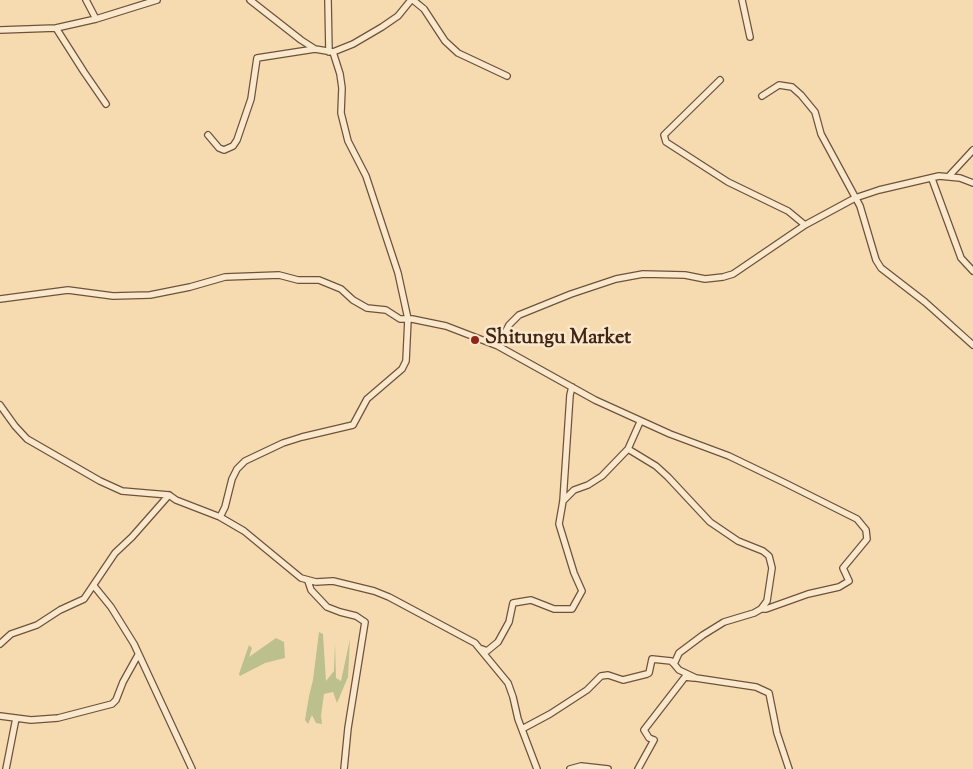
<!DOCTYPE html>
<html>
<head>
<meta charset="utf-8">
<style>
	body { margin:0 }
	canvas { display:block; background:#f7dbb0 }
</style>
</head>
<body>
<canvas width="973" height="769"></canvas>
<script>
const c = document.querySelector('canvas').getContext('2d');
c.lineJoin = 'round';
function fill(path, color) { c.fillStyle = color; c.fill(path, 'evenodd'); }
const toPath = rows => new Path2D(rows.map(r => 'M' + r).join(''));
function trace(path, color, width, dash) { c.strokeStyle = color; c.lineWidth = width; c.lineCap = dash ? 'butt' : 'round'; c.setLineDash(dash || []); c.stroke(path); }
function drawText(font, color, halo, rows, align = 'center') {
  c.font = font + ' "Sorts Mill Goudy",serif'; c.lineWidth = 5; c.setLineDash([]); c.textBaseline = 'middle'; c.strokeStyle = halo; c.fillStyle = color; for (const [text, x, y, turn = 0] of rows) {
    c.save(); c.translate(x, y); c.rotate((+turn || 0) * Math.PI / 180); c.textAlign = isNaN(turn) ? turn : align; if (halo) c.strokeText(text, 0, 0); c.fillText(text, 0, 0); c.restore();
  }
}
fill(toPath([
	[319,632,323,634,326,681,334,671,335,642,336,678,341,681,350,639,348,677,337,703,333,692,324,694,321,716,322,724,316,723,312,715,308,724,305,720,309,696,313,680],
	[276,638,284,642,285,658,265,663,240,676,239,674,241,668,249,645,252,648,249,657]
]), '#bcc08c');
const minor = toPath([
	[86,0,96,19],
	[250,0,301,40,315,49,333,52,353,44,382,27,398,16,411,0],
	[328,0,329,52],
	[413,0,424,9,445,41,458,53,507,76],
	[742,0,750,37],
	[56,28,84,72,106,104],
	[0,30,56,28,96,19,157,0],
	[720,80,664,135,666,142,728,182,788,211,805,225],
	[762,96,779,85,792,87,801,95,815,112,821,134,860,206,876,260,881,268,925,302,973,345],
	[208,135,219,148,224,150,233,146,237,140,251,99,257,58,315,49],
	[949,176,973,150],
	[932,179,961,258,973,271],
	[0,299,68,290,113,296,150,295,190,287,225,277,279,275,298,280,319,280,341,289,353,300,367,308,386,310,400,319,412,319,446,326,498,346,509,325,519,315,571,294,616,279,643,274,685,275,705,279,723,277,733,274,805,225,855,198,879,190,939,176,960,178,973,183],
	[498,346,595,400,670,434,729,456,783,482,857,519,866,530,867,539,843,568,849,581,839,587,808,594,766,609,761,609],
	[0,405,15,426,27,439,100,481,122,491,169,495],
	[628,449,656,466,668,477,710,522,738,541,763,551,769,556,772,568,767,601,761,609,754,613,724,622,703,635,679,653,674,664,679,670,696,678,756,687,769,693,777,733,789,769],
	[563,501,574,490,588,485,602,476,628,449,640,422],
	[220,517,225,507,232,479,237,469,245,461,283,443,302,437,353,425,367,399,402,369,406,361,408,319,398,273,366,176,348,141,341,113,342,88,340,74,333,52],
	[308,581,311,590,327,607,340,612,356,616,365,622,348,728,344,769],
	[94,586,111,607,134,644,192,769],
	[0,644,11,634,37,625,60,610,84,599,115,553,132,537,169,495,176,500,220,517,244,531,301,578,316,582,333,581,374,591,389,597,475,643,508,683,513,697,518,719,537,769],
	[482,649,487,651,498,642,509,622,513,603,531,600,554,609,572,609,582,591,574,573,559,524,563,501,570,395,572,387],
	[0,716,31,720,58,718,112,704,116,700,123,682,138,655],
	[522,729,550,714,587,690,601,676,608,675,623,680,647,674,649,673,652,659,671,661,674,664],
	[6,769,16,718],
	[570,769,581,766,608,769],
	[638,769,654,740,649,738,644,730,685,677,694,678]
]);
trace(minor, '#6e523c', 8);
trace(minor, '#fae8cc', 5.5);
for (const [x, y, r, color] of [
	[475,340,5,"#8f2418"]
]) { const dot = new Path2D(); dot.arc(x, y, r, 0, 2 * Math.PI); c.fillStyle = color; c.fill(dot); trace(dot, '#fae8cc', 2); }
drawText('bold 20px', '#402415', '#fae8cc', [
	["Shitungu Market",485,340]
], 'left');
</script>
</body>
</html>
